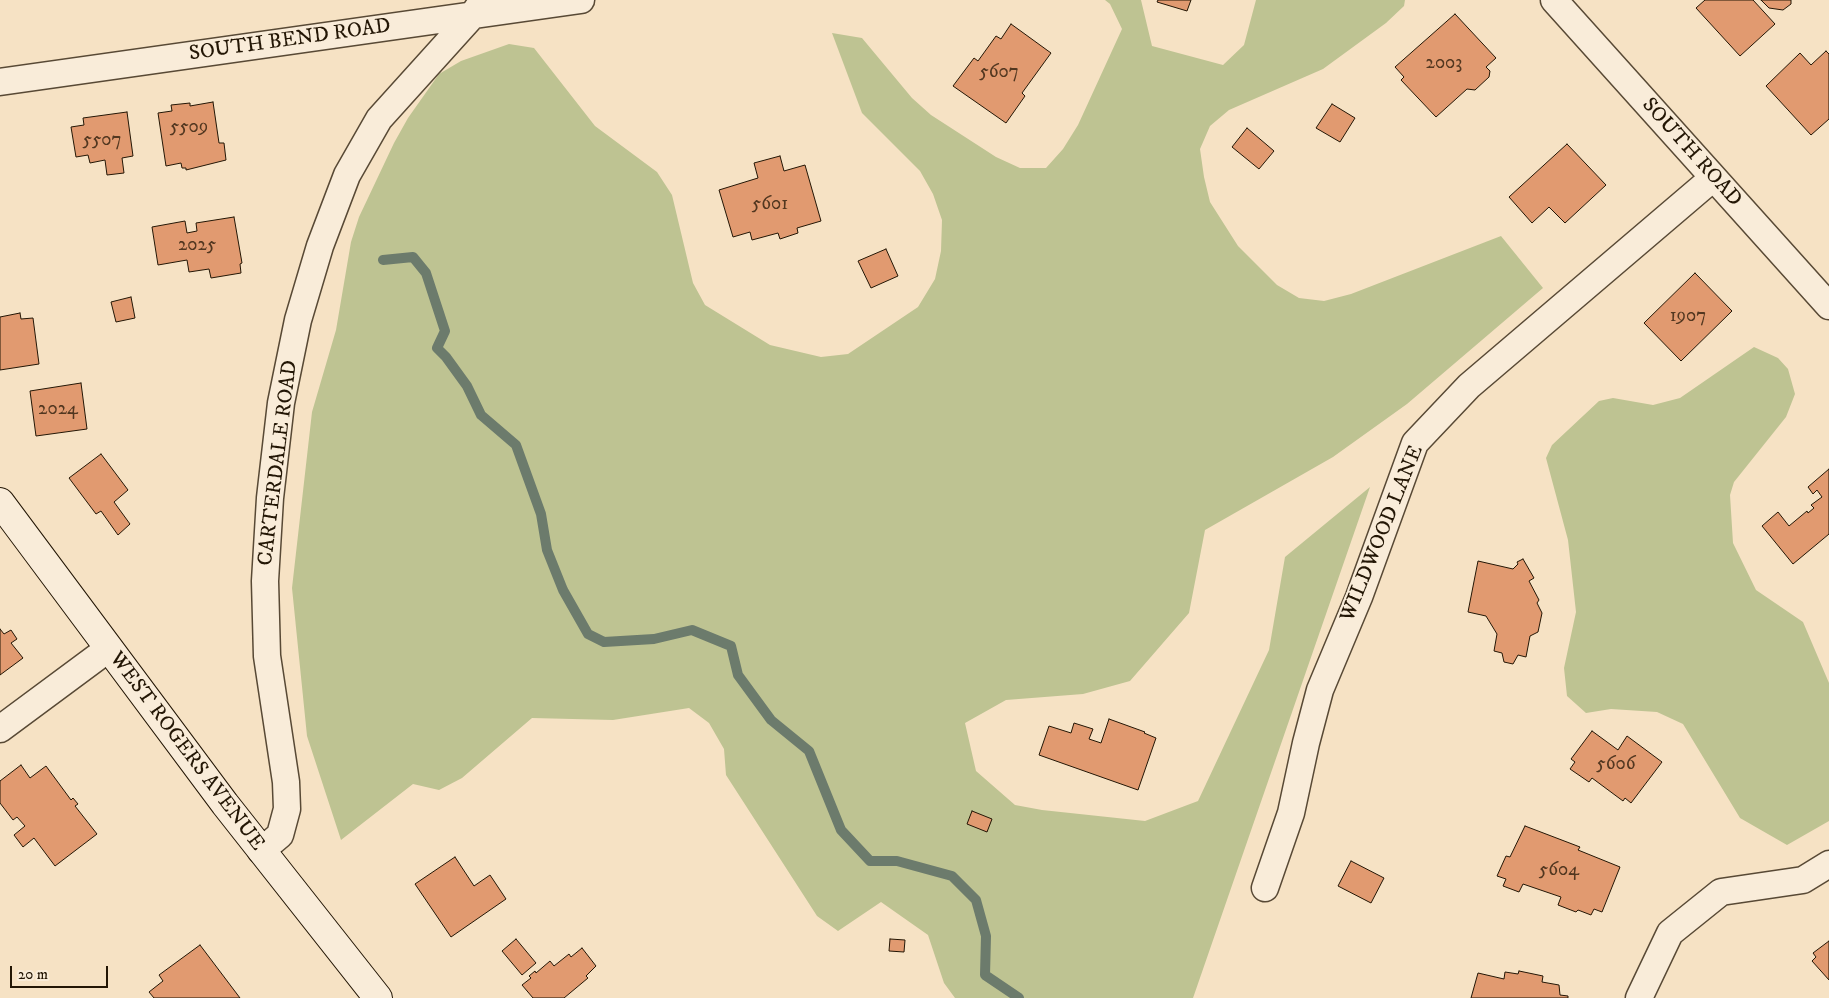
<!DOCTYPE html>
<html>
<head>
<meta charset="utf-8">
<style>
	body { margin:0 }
	#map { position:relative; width:1829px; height:998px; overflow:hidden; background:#f6e2c4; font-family:"IM FELL DW Pica",serif }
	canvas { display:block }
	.scale { position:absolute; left:10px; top:966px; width:98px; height:22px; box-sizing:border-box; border:2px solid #231605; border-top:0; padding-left:6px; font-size:15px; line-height:18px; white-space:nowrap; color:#231605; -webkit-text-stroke:4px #f9ecd9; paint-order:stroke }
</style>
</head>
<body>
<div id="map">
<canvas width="1829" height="998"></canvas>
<div class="scale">20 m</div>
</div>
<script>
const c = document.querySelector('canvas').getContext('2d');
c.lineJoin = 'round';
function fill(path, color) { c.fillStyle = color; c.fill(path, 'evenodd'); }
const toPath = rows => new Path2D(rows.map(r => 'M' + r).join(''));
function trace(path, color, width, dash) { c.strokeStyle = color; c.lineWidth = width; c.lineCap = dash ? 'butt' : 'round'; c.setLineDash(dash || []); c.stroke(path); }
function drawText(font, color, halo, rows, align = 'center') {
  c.font = font + ' "IM FELL DW Pica",serif'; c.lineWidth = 4; c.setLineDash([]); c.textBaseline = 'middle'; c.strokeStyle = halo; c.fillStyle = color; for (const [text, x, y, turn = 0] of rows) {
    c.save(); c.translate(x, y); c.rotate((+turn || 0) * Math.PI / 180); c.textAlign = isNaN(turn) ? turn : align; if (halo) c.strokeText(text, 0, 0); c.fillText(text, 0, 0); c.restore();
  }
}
fill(toPath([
	[1105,0,1141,0,1152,46,1223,65,1244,45,1256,0,1405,0,1404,6,1386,23,1323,69,1229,110,1210,126,1200,149,1204,177,1210,202,1238,246,1277,285,1299,298,1324,301,1351,294,1501,236,1543,288,1407,404,1333,457,1205,530,1189,613,1130,681,1083,694,1006,700,965,723,976,771,1015,805,1042,810,1145,821,1198,801,1269,650,1285,557,1370,487,1193,998,955,998,944,983,928,935,881,902,838,931,817,916,726,775,724,749,709,723,689,708,613,720,532,718,462,778,439,790,413,784,341,840,307,736,292,588,312,412,336,330,351,242,359,217,394,143,408,118,439,74,461,61,509,44,534,48,595,126,657,172,672,195,693,283,705,305,770,345,821,357,848,354,918,307,935,279,941,251,942,220,933,194,920,171,862,113,832,33,862,38,912,98,931,115,996,157,1020,168,1046,168,1063,149,1078,125,1122,29,1110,4],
	[1754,347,1778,358,1788,369,1795,394,1786,417,1734,482,1730,495,1733,543,1756,590,1803,622,1829,683,1829,821,1787,845,1740,818,1683,724,1657,712,1611,709,1586,713,1567,696,1564,668,1576,612,1568,540,1546,458,1552,445,1599,401,1613,398,1653,405,1680,398]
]), '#bec392');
trace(toPath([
	[383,260,413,257,426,273,445,331,437,348,446,357,467,386,481,415,516,445,541,514,547,550,563,590,588,634,604,642,654,639,692,630,731,646,738,675,771,720,809,751,841,830,870,861,897,861,952,876,976,900,986,936,985,975,1019,998]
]), '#6c7b6c', 10);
const building = toPath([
	[1158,0,1191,0,1187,11,1157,2,1158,0],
	[1705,0,1753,0,1775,24,1740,56,1696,8,1705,0],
	[1761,0,1791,0,1791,4,1783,10,1769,8,1761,0],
	[1455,14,1496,58,1486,67,1490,71,1489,77,1475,90,1467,89,1436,117,1401,80,1404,77,1395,67,1455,14],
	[1011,24,1051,53,1022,93,1025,96,1006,123,953,86,974,58,978,61,996,36,1001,39,1011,24],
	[1826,51,1829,54,1829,119,1811,135,1766,86,1800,53,1811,65,1826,51],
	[213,102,219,143,224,143,226,160,186,170,186,168,182,168,181,163,166,166,158,113,172,111,171,105,190,103,190,106,213,102],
	[1332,104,1355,118,1340,142,1316,128,1332,104],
	[127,112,133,156,122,158,124,173,107,175,105,160,90,163,88,155,76,157,71,127,84,125,83,118,127,112],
	[1247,128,1274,151,1259,169,1232,147,1247,128],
	[1567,144,1606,185,1565,223,1549,207,1532,223,1509,197,1567,144],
	[780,156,784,171,805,165,821,221,797,228,798,233,780,239,778,233,752,240,750,232,733,237,719,190,758,178,754,163,780,156],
	[234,217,242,263,240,264,241,273,211,278,209,269,189,272,187,260,158,265,152,227,185,221,187,233,197,231,196,223,234,217],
	[886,249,898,276,871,288,858,261,886,249],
	[1695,273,1732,311,1681,361,1644,323,1695,273],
	[131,297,135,318,116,322,111,302,131,297],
	[20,313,21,319,33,318,39,364,0,370,0,317,20,313],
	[81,383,87,429,36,436,30,391,81,383],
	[101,454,128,490,114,502,130,524,118,535,101,511,96,514,69,478,101,454],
	[1829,469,1829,534,1793,564,1762,526,1778,512,1789,526,1807,511,1808,513,1814,508,1811,505,1822,497,1817,490,1813,494,1808,487,1829,469],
	[1523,559,1534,578,1529,581,1539,600,1537,603,1542,613,1538,632,1530,636,1526,657,1518,655,1513,664,1504,662,1502,653,1494,651,1497,634,1486,616,1468,612,1478,561,1513,569,1518,564,1517,562,1523,559],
	[0,629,4,634,11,630,17,639,11,643,23,658,0,675,0,629],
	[1109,719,1145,732,1144,733,1156,738,1138,790,1039,755,1049,726,1071,733,1074,723,1093,729,1089,739,1101,743,1109,719],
	[1592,731,1618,750,1627,736,1662,762,1631,803,1625,798,1623,801,1592,778,1589,782,1570,769,1575,762,1571,759,1592,731],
	[21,765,30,778,46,766,71,800,73,798,78,804,75,806,97,834,55,866,34,838,23,847,14,835,25,826,17,817,13,820,0,803,0,781,21,765],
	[972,811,992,819,987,832,967,824,972,811],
	[1525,826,1580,847,1578,850,1620,867,1602,912,1594,909,1591,915,1578,910,1576,912,1558,905,1561,897,1523,884,1519,892,1503,886,1506,879,1497,876,1506,856,1510,857,1525,826],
	[455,857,474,886,490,875,506,899,451,937,415,884,455,857],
	[1351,861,1384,878,1371,903,1338,886,1351,861],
	[516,939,536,963,522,975,502,951,516,939],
	[890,939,905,940,904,952,889,951,890,939],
	[1829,941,1829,980,1812,961,1816,957,1813,953,1829,941],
	[200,945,240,998,154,998,149,992,163,981,159,975,200,945],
	[582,948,596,966,586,976,588,978,564,998,533,998,522,985,531,978,529,976,535,971,536,973,550,961,554,966,569,954,571,957,582,948],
	[1519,971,1543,976,1542,982,1559,985,1560,995,1568,996,1568,998,1471,998,1478,973,1504,979,1505,972,1518,974,1519,971]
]);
fill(building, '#e19a70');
trace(building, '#231605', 1);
const street = toPath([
	[1554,0,1829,306],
	[0,82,581,0],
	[0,729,108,649],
	[261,851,280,835,287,809,286,782,267,656,265,581,270,498,281,403,298,320,320,246,347,175,379,119,472,16,483,0],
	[1265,888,1291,813,1306,743,1320,690,1359,597,1415,443,1469,386,1713,178],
	[1639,998,1670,933,1721,892,1803,880,1829,864]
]);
const secondary = toPath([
	[0,502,225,804,378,998]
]);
trace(street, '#584935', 29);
trace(secondary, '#231605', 30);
trace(street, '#f9ecd9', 26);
trace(secondary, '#f9ecd9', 28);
drawText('19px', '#523720', null, [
	["2003",1444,64],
	["5607",999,73],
	["5509",189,128],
	["5507",102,141],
	["5601",770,205],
	["2025",197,246],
	["1907",1688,317],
	["2024",58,410],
	["5606",1616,765],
	["5604",1559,871]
]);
drawText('21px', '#231605', '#f9ecd9', [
	["SOUTH BEND ROAD",290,41,-8],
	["SOUTH ROAD",1691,153,48],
	["CARTERDALE ROAD",279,463,-83],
	["WILDWOOD LANE",1383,534,-68],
	["WEST ROGERS AVENUE",186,752,53]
]);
</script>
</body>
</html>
